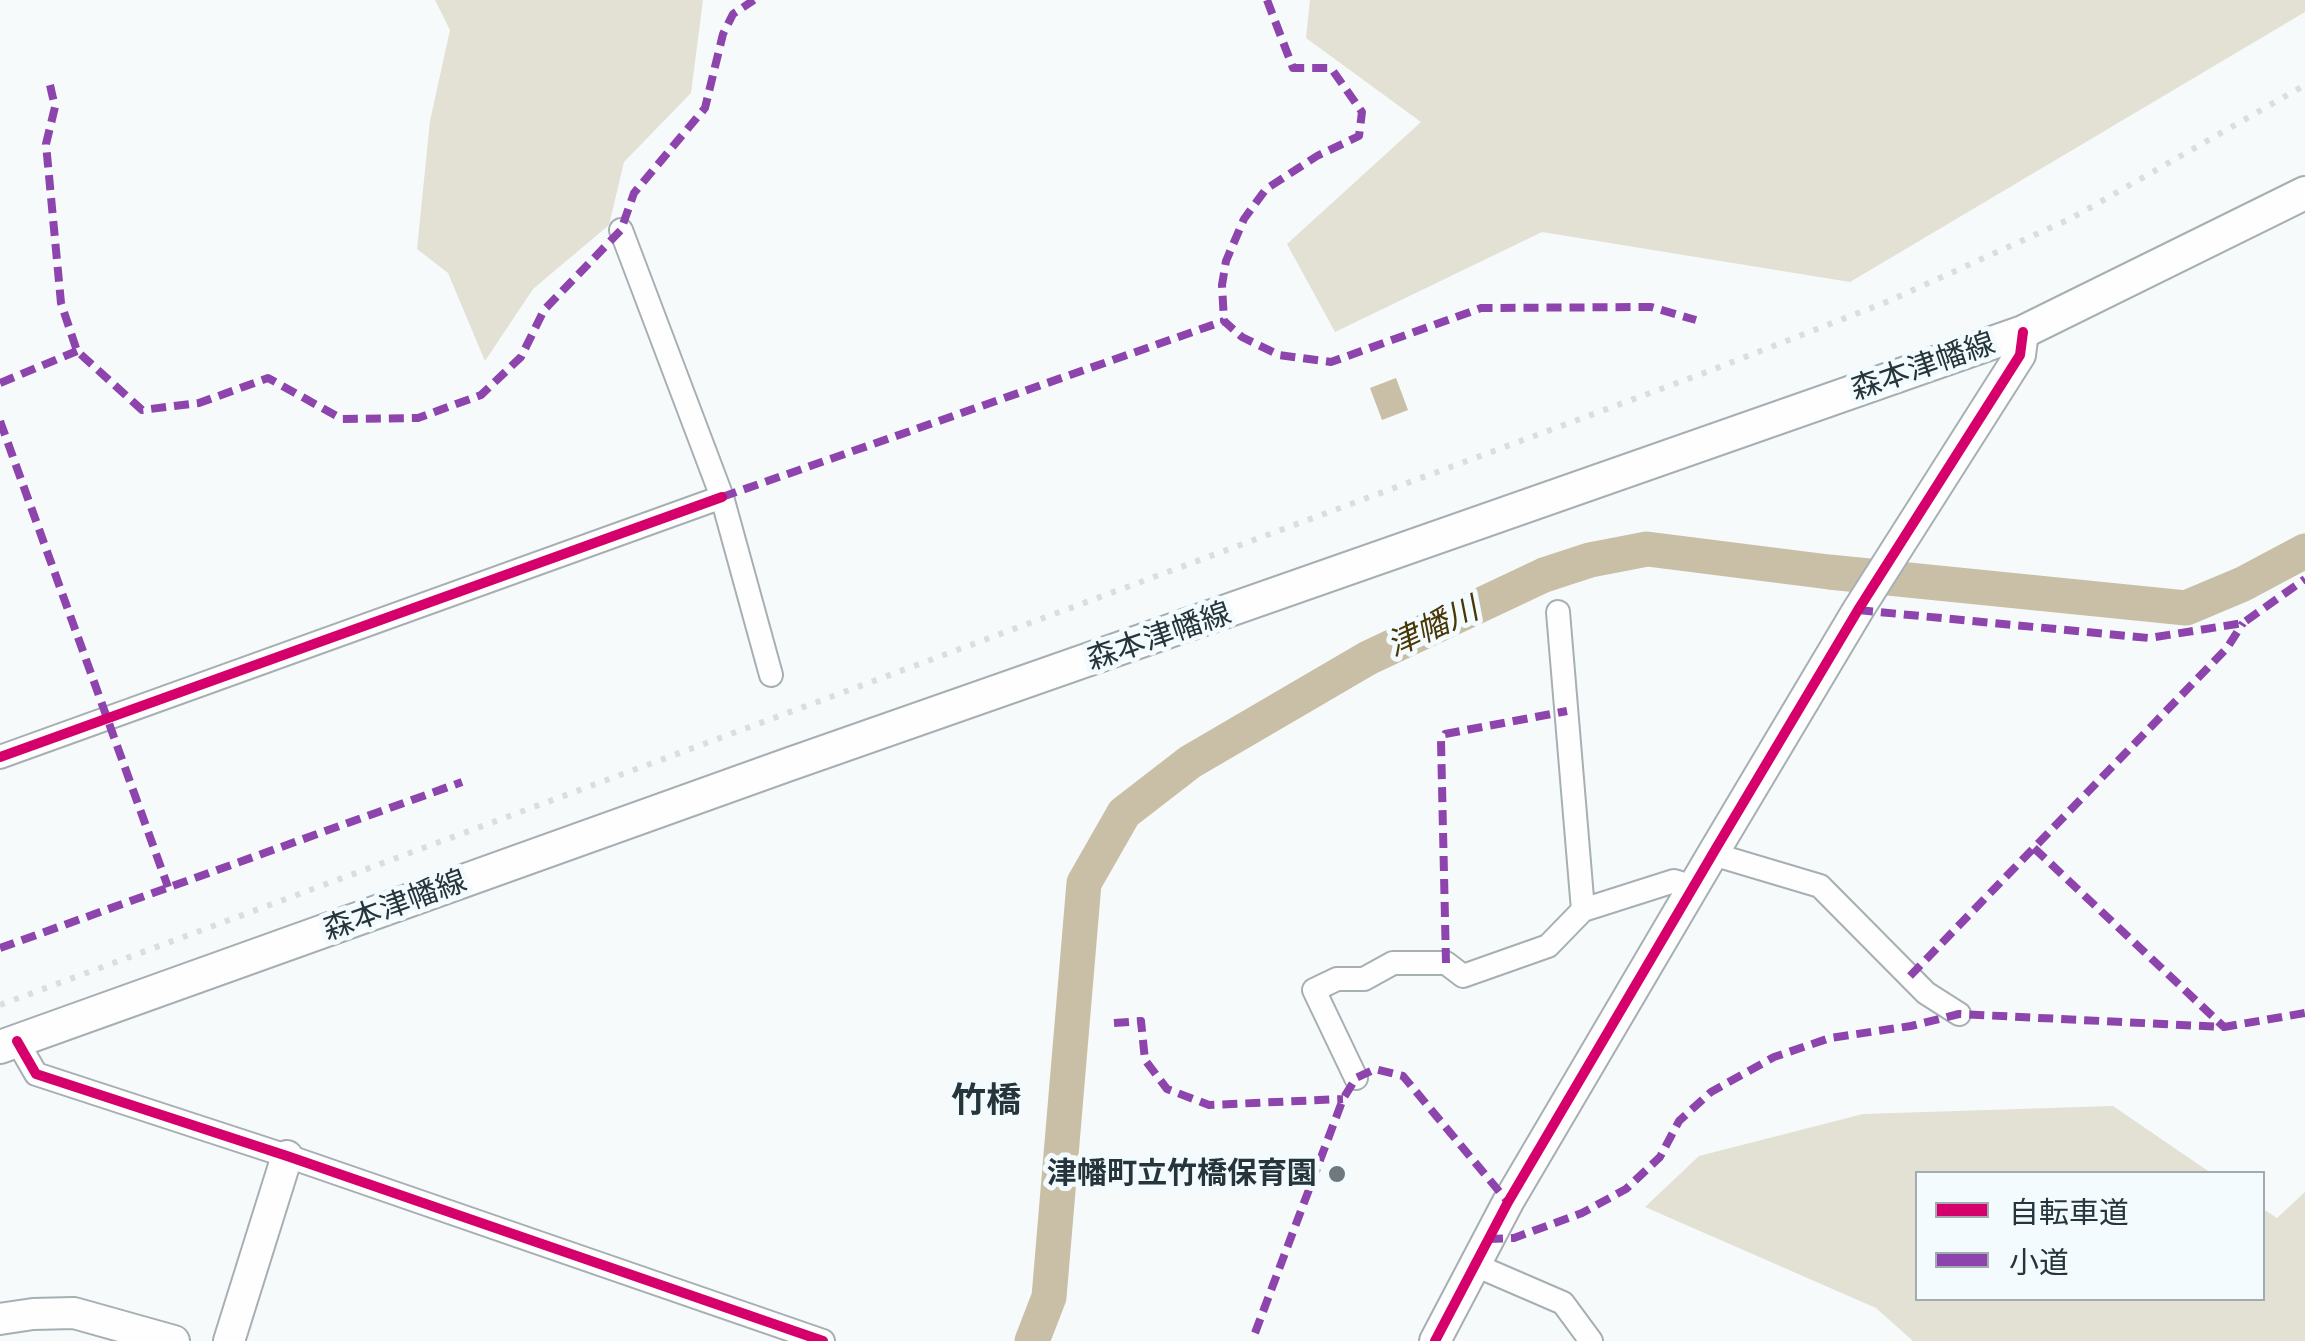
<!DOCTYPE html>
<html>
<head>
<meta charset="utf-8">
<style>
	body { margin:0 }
	#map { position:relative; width:2305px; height:1341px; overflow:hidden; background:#f6fafb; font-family:Literata,"Noto Sans JP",serif }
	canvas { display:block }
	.legend { position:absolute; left:1915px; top:1171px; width:350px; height:130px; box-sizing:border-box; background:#f3fbfe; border:2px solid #a1acb0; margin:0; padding:12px 18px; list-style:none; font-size:30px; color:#25353b }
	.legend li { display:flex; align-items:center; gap:20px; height:50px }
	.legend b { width:50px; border:2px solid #a1acb0 }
</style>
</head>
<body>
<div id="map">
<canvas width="2305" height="1341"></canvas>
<ul class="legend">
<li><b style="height:12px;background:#d6006c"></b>自転車道</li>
<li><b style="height:12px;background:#8e44ad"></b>小道</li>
</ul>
</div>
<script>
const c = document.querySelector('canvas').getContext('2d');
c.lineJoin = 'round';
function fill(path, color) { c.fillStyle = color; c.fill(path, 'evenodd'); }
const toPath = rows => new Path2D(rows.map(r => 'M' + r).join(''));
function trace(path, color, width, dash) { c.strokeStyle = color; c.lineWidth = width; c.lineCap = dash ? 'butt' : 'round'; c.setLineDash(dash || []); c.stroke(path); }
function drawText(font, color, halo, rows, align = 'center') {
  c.font = font + ' Literata,"Noto Sans JP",serif'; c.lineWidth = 10; c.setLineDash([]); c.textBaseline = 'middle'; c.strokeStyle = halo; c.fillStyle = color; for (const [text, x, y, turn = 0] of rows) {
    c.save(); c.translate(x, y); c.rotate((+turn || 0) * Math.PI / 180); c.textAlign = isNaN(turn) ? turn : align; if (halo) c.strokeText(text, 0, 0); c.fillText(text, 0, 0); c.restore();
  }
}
fill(toPath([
	[435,0,703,0,691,93,624,162,609,225,533,289,485,361,448,273,417,249,430,121,450,30],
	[1310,0,2305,0,2305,12,1850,282,1542,232,1335,332,1287,244,1421,122,1306,38],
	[2113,1106,2211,1173,1918,1174,1918,1298,2262,1298,2263,1209,2277,1218,2305,1192,2305,1341,1913,1341,1876,1308,1645,1207,1699,1156,1863,1114]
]), '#e3e0d4');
fill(toPath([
	[1396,378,1408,410,1382,420,1370,388]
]), '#c9bfa6');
trace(toPath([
	[1032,1341,1049,1297,1084,883,1124,813,1190,762,1368,658,1544,575,1590,560,1647,549,1829,572,2186,608,2243,584,2305,551]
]), '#c9bfa6', 35);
const minor = toPath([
	[621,230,722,497,771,675],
	[1558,612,1583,910],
	[0,757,722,497],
	[1715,850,1726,858,1820,886,1926,993,1959,1014],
	[17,1041,36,1074,287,1156,823,1341],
	[1356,1078,1314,990,1337,979,1364,979,1393,963,1446,963,1463,976,1548,946,1583,910,1674,881,1694,887],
	[1475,1265,1563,1303,1591,1341]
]);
const tertiary = toPath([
	[0,1319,33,1314,74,1313,174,1341],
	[229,1341,287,1156],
	[1435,1341,1508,1202,1715,850,1858,610,2020,355,2023,332]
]);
const secondary = toPath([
	[0,1047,787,765,2023,332,2305,193]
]);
trace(minor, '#a6afb2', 26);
trace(tertiary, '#a6afb2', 34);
trace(secondary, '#a6afb2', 36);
trace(minor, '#fefefe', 22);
trace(tertiary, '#fefefe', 30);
trace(secondary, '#fefefe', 32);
trace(toPath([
	[0,1005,1704,373,1889,301,2072,218,2305,85]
]), '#dcddde', 6, [5, 10]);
trace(toPath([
	[1267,0,1293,68,1331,68,1362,112,1359,136,1317,156,1266,189,1244,219,1226,261,1222,285,1224,321,1242,337,1279,355,1331,362,1481,308,1651,307,1696,320],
	[50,85,55,107,46,144,61,303,77,351,142,410,199,403,268,378,342,419,418,418,481,395,521,357,544,310,621,230,634,193,705,108,723,34,733,14,754,0],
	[0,383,77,351],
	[0,421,168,887],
	[722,497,1224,321],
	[1858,610,2149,638,2243,623,2305,579],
	[2034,848,2224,1027],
	[0,948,462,782],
	[1446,963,1441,741,1445,734,1567,711],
	[1910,976,2227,648,2243,623],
	[1114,1023,1141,1021,1145,1060,1167,1089,1209,1105,1343,1099],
	[1488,1239,1514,1238,1582,1213,1626,1189,1660,1157,1679,1121,1711,1092,1774,1057,1830,1038,1911,1026,1959,1014,2224,1027,2305,1013],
	[1255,1333,1343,1099,1356,1078,1375,1069,1403,1076,1508,1202]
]), '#8e44ad', 8, [15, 8]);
trace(toPath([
	[0,757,722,497],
	[17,1041,36,1074,287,1156,823,1341],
	[1435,1341,1508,1202,1715,850,1858,610,2020,355,2023,332]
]), '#d6006c', 10);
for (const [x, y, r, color] of [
	[1337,1174,10,"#6e7a7e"]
]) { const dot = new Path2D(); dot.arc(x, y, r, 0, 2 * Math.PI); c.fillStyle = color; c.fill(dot); trace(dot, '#f3fbfe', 4); }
drawText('30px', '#25353b', '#f3fbfe', [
	["森本津幡線",1923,367,-19],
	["森本津幡線",1159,637,-19],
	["森本津幡線",395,906,-20]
]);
drawText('bold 30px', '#25353b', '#f3fbfe', [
	["津幡町立竹橋保育園",1317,1174]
], 'right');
drawText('italic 32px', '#493807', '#f3fbfe', [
	["津幡川",1433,628,-25]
]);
drawText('bold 35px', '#25353b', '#f3fbfe', [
	["竹橋",986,1102]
]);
</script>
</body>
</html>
